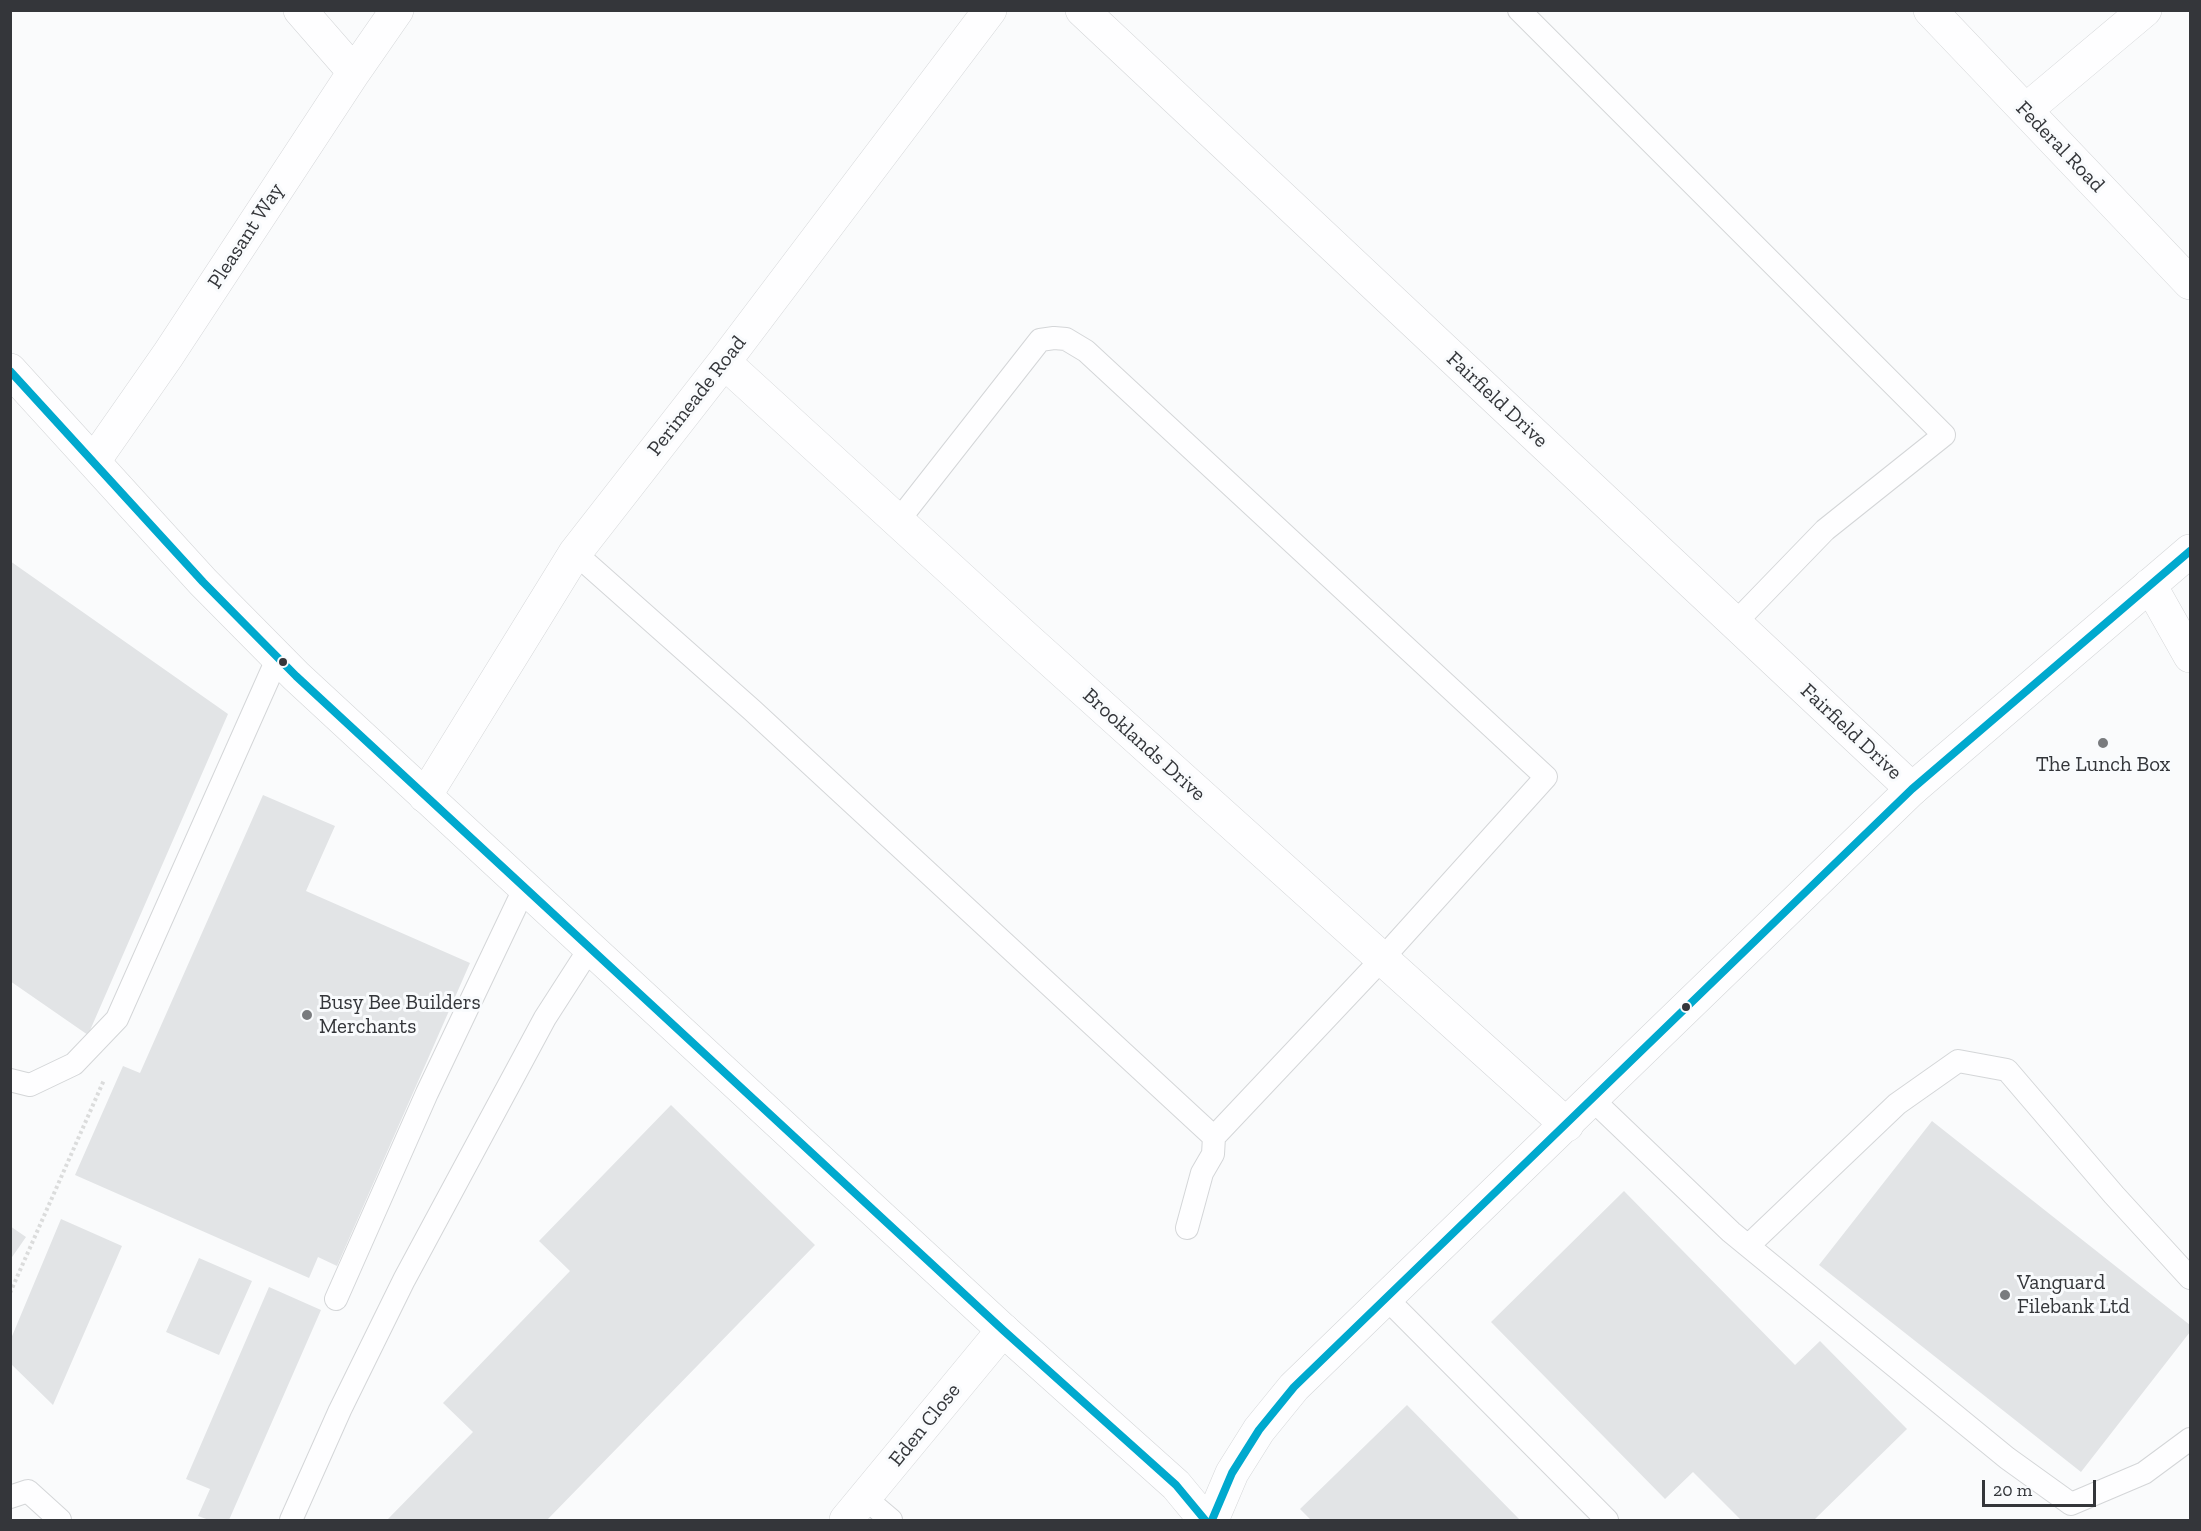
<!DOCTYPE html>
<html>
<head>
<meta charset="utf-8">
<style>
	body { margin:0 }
	#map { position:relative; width:2201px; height:1531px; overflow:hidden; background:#fafbfc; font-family:"Zilla Slab",serif }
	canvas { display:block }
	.frame { position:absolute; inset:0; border:12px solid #34363a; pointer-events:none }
	.scale { position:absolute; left:1982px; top:1480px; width:114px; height:27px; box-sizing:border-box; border:3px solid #34363a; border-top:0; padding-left:8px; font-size:18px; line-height:21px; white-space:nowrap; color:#34363a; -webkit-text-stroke:4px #f9fbfd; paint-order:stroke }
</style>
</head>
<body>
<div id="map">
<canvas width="2201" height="1531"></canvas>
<div class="frame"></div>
<div class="scale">20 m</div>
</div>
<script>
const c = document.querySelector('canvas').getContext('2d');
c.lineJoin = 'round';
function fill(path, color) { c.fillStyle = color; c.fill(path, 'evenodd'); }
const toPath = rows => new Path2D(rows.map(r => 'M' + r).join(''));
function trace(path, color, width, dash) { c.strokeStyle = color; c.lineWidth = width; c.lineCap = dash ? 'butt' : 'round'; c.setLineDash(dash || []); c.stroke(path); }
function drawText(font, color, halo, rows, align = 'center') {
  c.font = font + ' "Zilla Slab",serif'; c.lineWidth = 6; c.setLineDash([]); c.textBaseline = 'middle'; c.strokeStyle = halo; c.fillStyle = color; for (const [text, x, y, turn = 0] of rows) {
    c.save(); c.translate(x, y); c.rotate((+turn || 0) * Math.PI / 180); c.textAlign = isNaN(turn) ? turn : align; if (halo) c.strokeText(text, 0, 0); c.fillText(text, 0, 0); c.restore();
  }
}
fill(toPath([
	[10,561,228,714,88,1035,10,981],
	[263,795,335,826,306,891,470,963,337,1266,318,1257,309,1278,75,1175,123,1066,140,1073],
	[671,1105,815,1245,547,1520,387,1520,473,1432,443,1403,570,1271,539,1241],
	[1932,1121,2190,1325,2190,1332,2081,1472,1819,1265],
	[1624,1191,1795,1365,1820,1341,1907,1429,1814,1520,1741,1520,1693,1472,1665,1499,1491,1322],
	[61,1219,122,1246,53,1405,10,1363,10,1341],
	[10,1226,26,1237,10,1260],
	[199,1258,252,1281,219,1355,166,1332],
	[269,1287,321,1310,229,1520,209,1520,198,1516,210,1489,186,1479],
	[1407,1405,1520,1520,1311,1520,1300,1509]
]), '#e2e4e6');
const lane = toPath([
	[1519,10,1944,435,1825,530,1735,623],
	[575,553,752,710,1214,1137,1382,959,1546,777,1086,351,1066,339,1054,338,1040,340,898,521],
	[10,1080,30,1085,74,1064,117,1019,278,657],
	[1593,1100,1731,1232,2007,1458,2071,1504,2144,1473,2190,1439],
	[1187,1228,1202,1173,1213,1154,1214,1137],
	[1748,1246,1897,1104,1958,1061,2007,1070,2114,1195,2190,1278],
	[1386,1298,1607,1520],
	[336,1299,427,1093,525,887],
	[10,1497,28,1491,60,1520],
	[865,1498,891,1520],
	[291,1520,340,1410,404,1280,545,1018,590,948]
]);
const street = toPath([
	[300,10,354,72],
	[1082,10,1912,789],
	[1930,10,2190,283],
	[2026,110,2145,10],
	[724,362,1027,639,1567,1125],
	[94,461,168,355,354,72,397,10],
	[2150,585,2190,656],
	[425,796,575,553,724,362,990,10],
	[846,1520,1003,1330]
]);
const secondary = toPath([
	[10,370,203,582,296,676,1003,1330,1176,1485,1205,1520],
	[1212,1520,1232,1473,1259,1430,1294,1387,1912,789,2190,551]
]);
trace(lane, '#d4d6d8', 24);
trace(street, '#d4d6d8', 34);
trace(secondary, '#d4d6d8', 34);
trace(toPath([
	[10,1293,104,1080]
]), '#dbdcdc', 4, [3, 3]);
trace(lane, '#fefeff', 22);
trace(street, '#fefeff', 33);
trace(secondary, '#fefeff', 33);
trace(toPath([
	[10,371,203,582,296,676,1003,1330,1176,1485,1205,1520],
	[1212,1520,1232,1473,1259,1430,1294,1387,1912,789,2190,551]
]), '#00a9ce', 8);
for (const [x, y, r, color] of [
	[283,662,5,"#34363a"],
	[2103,743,6,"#797b7e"],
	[1686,1007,5,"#34363a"],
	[307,1015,6,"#797b7e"],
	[2005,1295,6,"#797b7e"]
]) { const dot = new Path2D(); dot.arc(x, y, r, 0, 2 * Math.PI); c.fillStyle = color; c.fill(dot); trace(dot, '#f9fbfd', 2); }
drawText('21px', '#34363a', '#f9fbfd', [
	["Federal Road",2060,147,46],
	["Pleasant Way",246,236,-57],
	["Perimeade Road",697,396,-52],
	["Fairfield Drive",1497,400,43],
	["Fairfield Drive",1851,732,43],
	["Brooklands Drive",1144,745,42],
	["Eden Close",925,1425,-51]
]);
drawText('21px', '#34363a', '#f9fbfd', [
	["The Lunch Box",2103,765,"center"],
	["Busy Bee Builders",319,1003],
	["Merchants",319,1027],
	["Vanguard",2017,1283],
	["Filebank Ltd",2017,1307]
], 'left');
</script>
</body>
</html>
